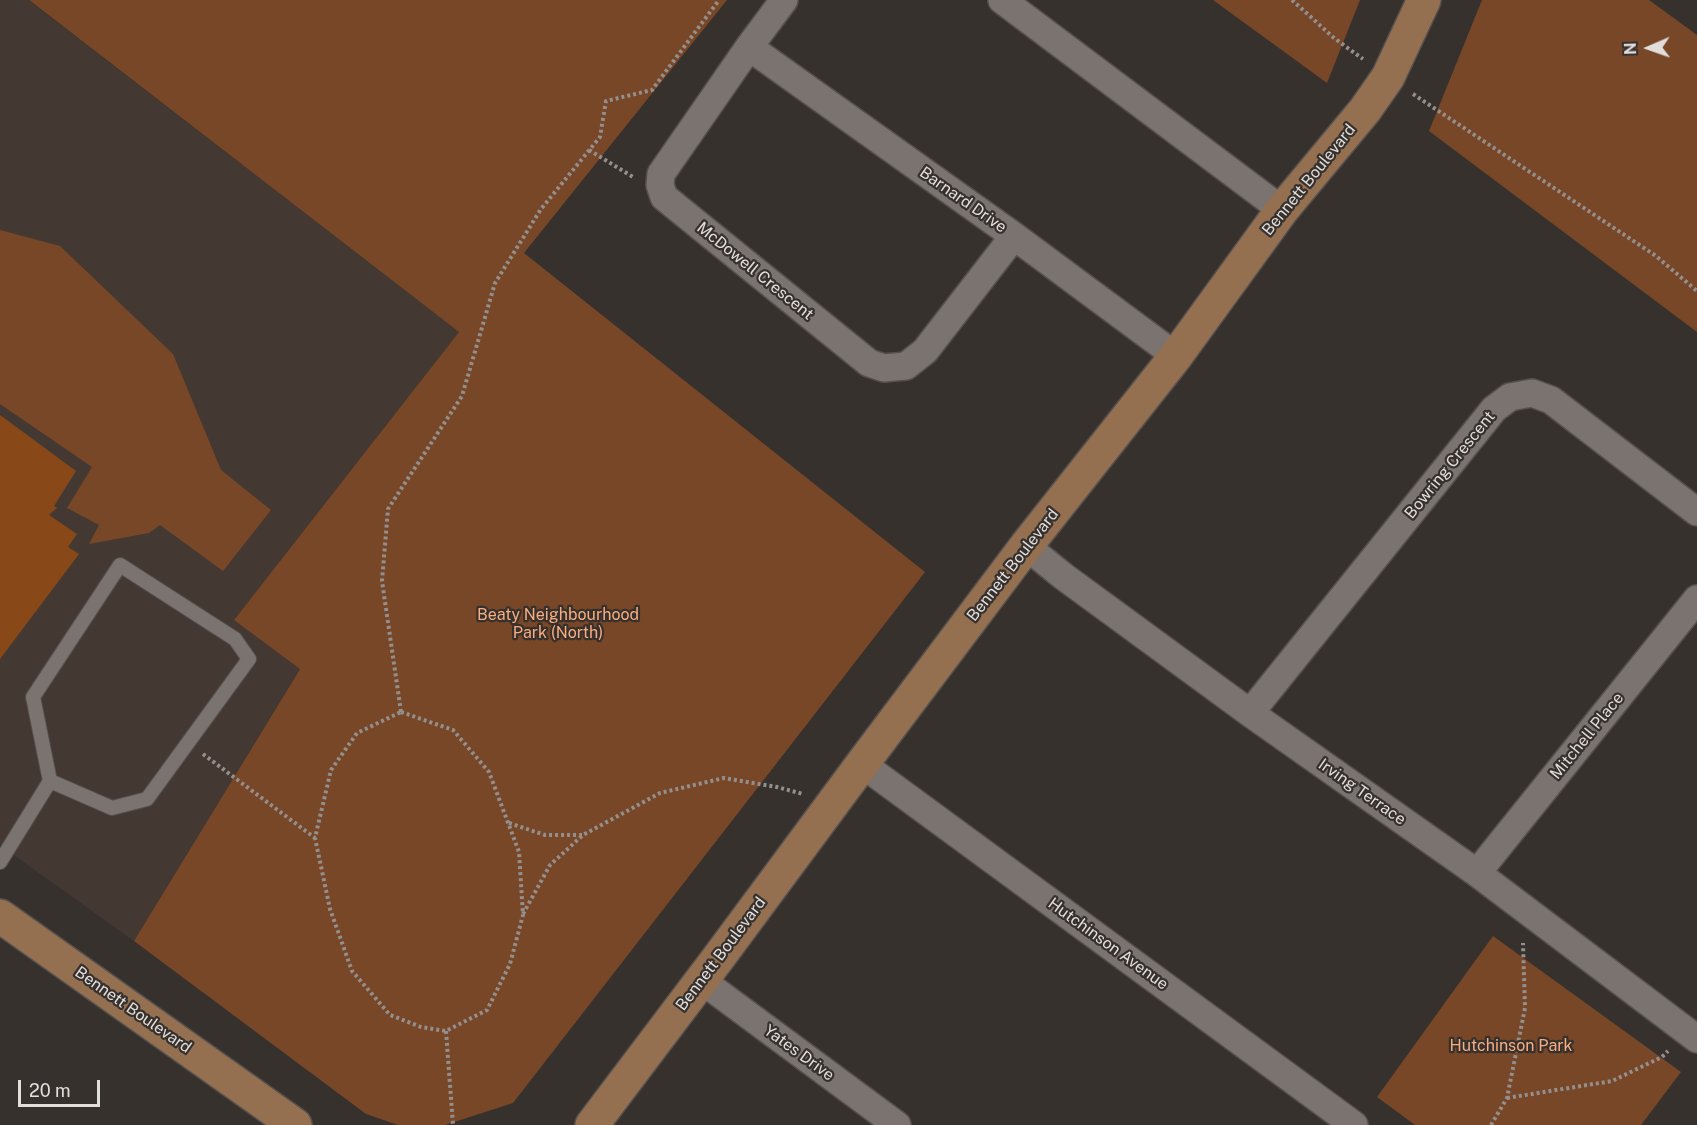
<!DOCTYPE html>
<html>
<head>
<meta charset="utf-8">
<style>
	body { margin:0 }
	#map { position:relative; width:1697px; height:1125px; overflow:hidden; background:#37312e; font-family:"Public Sans",sans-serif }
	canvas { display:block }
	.north { position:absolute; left:1619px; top:18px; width:60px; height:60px; -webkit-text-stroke:4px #37312e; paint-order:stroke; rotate:268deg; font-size:16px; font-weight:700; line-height:24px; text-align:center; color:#e2dedc }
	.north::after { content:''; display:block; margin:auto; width:21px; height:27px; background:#e2dedc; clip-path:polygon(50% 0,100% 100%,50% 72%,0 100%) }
	.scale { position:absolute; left:18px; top:1080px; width:82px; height:27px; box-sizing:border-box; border:3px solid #e2dedc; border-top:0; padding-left:8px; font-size:18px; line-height:21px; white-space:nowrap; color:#e2dedc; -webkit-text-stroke:4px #37312e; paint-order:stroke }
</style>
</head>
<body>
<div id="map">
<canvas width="1697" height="1125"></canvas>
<div class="north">N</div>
<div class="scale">20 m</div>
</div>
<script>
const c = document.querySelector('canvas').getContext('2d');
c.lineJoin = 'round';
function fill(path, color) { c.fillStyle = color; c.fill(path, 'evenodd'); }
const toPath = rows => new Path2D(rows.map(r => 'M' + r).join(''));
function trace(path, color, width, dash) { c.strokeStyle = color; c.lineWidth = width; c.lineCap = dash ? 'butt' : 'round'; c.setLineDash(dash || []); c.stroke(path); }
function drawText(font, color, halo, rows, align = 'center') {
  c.font = font + ' "Public Sans",sans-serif'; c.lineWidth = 4.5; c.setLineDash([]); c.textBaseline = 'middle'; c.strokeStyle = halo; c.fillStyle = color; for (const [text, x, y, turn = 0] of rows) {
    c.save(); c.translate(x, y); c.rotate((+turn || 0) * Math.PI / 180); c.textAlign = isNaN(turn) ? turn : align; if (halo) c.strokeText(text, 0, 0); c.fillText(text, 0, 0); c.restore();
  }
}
fill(toPath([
	[0,0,28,0,459,332,234,620,300,668,134,941,0,845]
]), '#443932');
fill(toPath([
	[29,0,727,0,524,253,925,572,513,1103,445,1125,398,1125,366,1114,134,941,300,669,234,620,459,332],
	[1213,0,1360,0,1327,83],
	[1482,0,1649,0,1697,35,1697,332,1429,131],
	[0,230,60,246,173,354,221,470,271,510,223,571,160,525,149,533,89,544,99,525,67,508,92,467,0,404],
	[1493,936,1681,1072,1641,1125,1415,1125,1377,1097]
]), '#774727');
fill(toPath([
	[0,415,76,471,54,506,57,508,49,515,77,534,68,547,79,554,0,659]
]), '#894817');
const lane = toPath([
	[0,862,50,781,33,697,120,565,235,639,249,659,147,799,112,808,50,781]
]);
const street = toPath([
	[784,0,749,47,661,174,660,185,664,197,869,363,884,368,906,366,925,351,1014,236],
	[1002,0,1282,210],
	[749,47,1014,236,1176,356],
	[1026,546,1063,576,1250,713,1477,873,1697,1039],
	[1250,713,1494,409,1510,397,1532,393,1551,400,1697,512],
	[862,764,1354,1125],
	[1477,873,1697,599],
	[701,980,897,1125]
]);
const secondary = toPath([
	[0,916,295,1125],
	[592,1125,719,957,862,764,1026,546,1176,356,1282,210,1365,110,1388,77,1424,0]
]);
trace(lane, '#55504d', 16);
trace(street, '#55504d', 30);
trace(secondary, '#55504d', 36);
trace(toPath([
	[1292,0,1334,38,1363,59],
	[1413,94,1656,256,1697,291],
	[589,150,633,177],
	[401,712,382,581,388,509,462,396,495,283,541,209,600,137,606,101,652,90,719,0],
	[401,712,453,730,489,772,519,852,523,915,510,964,487,1010,446,1031,421,1027,390,1015,352,971,330,909,315,838,331,770,357,733,401,712],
	[203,754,315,838],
	[509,823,545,835,582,835],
	[523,914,550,865,583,835,660,793,724,778,777,787,803,794],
	[446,1031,453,1125],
	[1507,1098,1612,1081,1662,1057,1668,1051],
	[1491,1125,1507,1098,1525,1008,1523,943]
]), '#948f8d', 4, [3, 3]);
trace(lane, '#7a736f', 14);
trace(street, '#7a736f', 27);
trace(secondary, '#947051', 33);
drawText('16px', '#e2dedc', '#37312e', [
	["Bennett Boulevard",1309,180,-51],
	["Barnard Drive",963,200,35],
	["McDowell Crescent",755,271,39],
	["Bowring Crescent",1450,465,-51],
	["Bennett Boulevard",1013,565,-52],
	["Mitchell Place",1587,736,-51],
	["Irving Terrace",1362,792,35],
	["Hutchinson Avenue",1108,944,36],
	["Bennett Boulevard",721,954,-53],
	["Bennett Boulevard",133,1010,35],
	["Yates Drive",799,1053,36]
]);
drawText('16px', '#faad7e', '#37312e', [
	["Beaty Neighbourhood",558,615],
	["Park (North)",558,633],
	["Hutchinson Park",1511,1046]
]);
</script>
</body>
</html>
